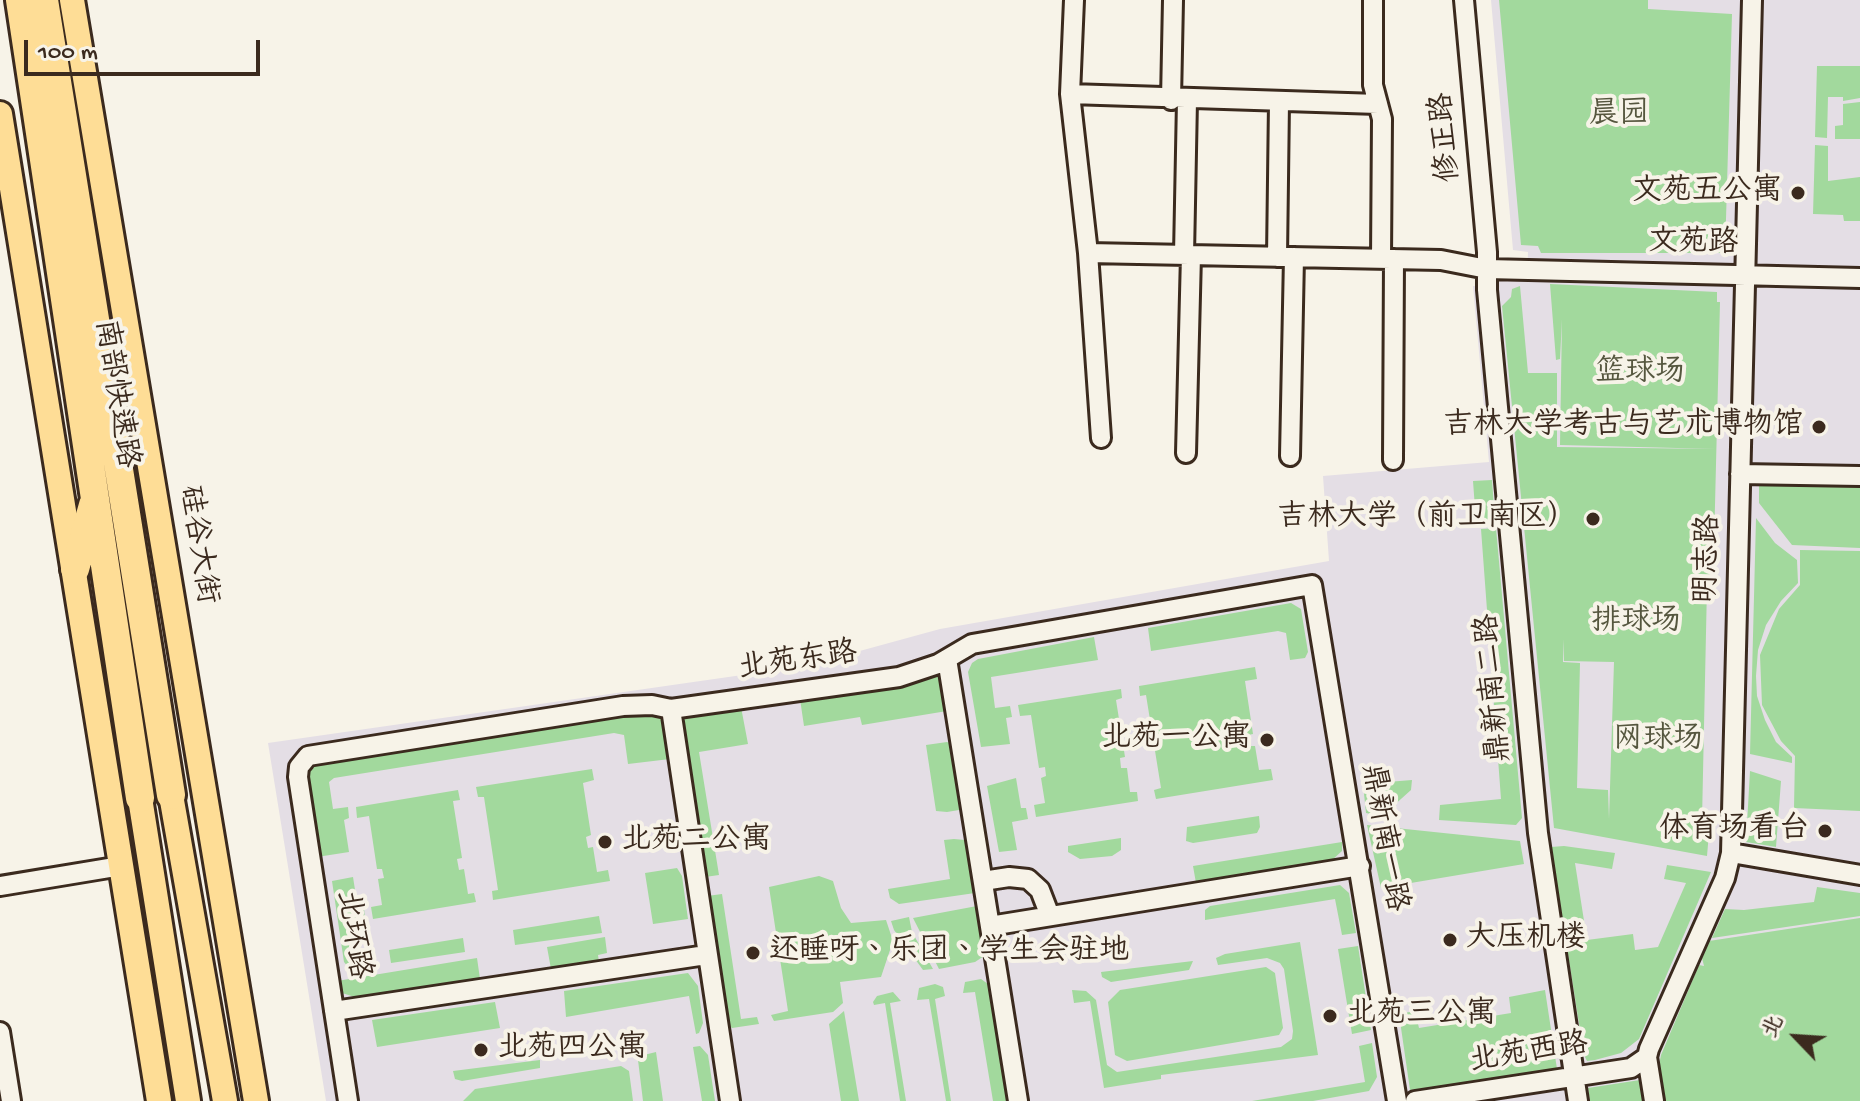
<!DOCTYPE html>
<html>
<head>
<meta charset="utf-8">
<style>
	body { margin:0 }
	#map { position:relative; width:1860px; height:1101px; overflow:hidden; background:#f7f3e8; font-family:"Gochi Hand","LXGW WenKai TC",sans-serif }
	canvas { display:block }
	.north { position:absolute; left:1756px; top:997px; width:80px; height:80px; -webkit-text-stroke:6px #f7f3e8; paint-order:stroke; rotate:295deg; font-size:22px; font-weight:700; line-height:32px; text-align:center; color:#3b2a1e }
	.north::after { content:''; display:block; margin:auto; width:28px; height:36px; background:#3b2a1e; clip-path:polygon(50% 0,100% 100%,50% 72%,0 100%) }
	.scale { position:absolute; left:24px; top:40px; width:236px; height:36px; box-sizing:border-box; border:4px solid #3b2a1e; border-top:0; padding-left:10px; font-size:24px; line-height:28px; white-space:nowrap; color:#3b2a1e; -webkit-text-stroke:6px #f7f3e8; paint-order:stroke }
</style>
</head>
<body>
<div id="map">
<canvas width="1860" height="1101"></canvas>
<div class="north">北</div>
<div class="scale">100 m</div>
</div>
<script>
const c = document.querySelector('canvas').getContext('2d');
c.lineJoin = 'round';
function fill(path, color) { c.fillStyle = color; c.fill(path, 'evenodd'); }
const toPath = rows => new Path2D(rows.map(r => 'M' + r).join(''));
function trace(path, color, width, dash) { c.strokeStyle = color; c.lineWidth = width; c.lineCap = dash ? 'butt' : 'round'; c.setLineDash(dash || []); c.stroke(path); }
function drawText(font, color, halo, rows, align = 'center') {
  c.font = font + ' "Gochi Hand","LXGW WenKai TC",sans-serif'; c.lineWidth = 8; c.setLineDash([]); c.textBaseline = 'middle'; c.strokeStyle = halo; c.fillStyle = color; for (const [text, x, y, turn = 0] of rows) {
    c.save(); c.translate(x, y); c.rotate((+turn || 0) * Math.PI / 180); c.textAlign = isNaN(turn) ? turn : align; if (halo) c.strokeText(text, 0, 0); c.fillText(text, 0, 0); c.restore();
  }
}
fill(toPath([
	[1491,0,1860,0,1860,1101,326,1101,268,743,805,666,940,629,1329,561,1323,476,1489,462,1473,286,1496,288,1500,277,1527,278,1528,252,1513,250]
]), '#e4dee5');
fill(toPath([
	[1499,0,1648,0,1648,9,1732,14,1725,253,1541,253,1538,246,1521,245],
	[1817,66,1860,66,1860,98,1843,101,1843,97,1828,97,1827,138,1815,137],
	[1860,102,1860,139,1835,139,1835,126,1843,125,1843,104],
	[1815,145,1828,146,1828,181,1860,177,1860,221,1844,221,1843,215,1813,214],
	[1550,284,1717,292,1717,302,1720,302,1713,586,1707,586,1702,820,1710,821,1707,856,1554,828,1502,306,1511,297,1512,289,1520,286,1528,373,1557,373,1557,447,1716,449,1560,445,1562,319,1560,359,1556,360],
	[1564,639,1564,661,1614,662,1609,819,1608,790,1577,788,1580,663,1563,662],
	[1492,480,1495,521,1476,522,1473,481],
	[1759,480,1860,485,1860,548,1792,545,1759,503],
	[1756,518,1775,543,1797,560,1798,583,1781,601,1766,625,1758,650,1756,676,1757,696,1765,720,1776,742,1792,757,1792,763,1750,754],
	[1496,528,1522,818,1516,825,1439,820,1440,805,1501,799,1481,529],
	[1800,550,1860,551,1860,811,1794,808,1795,756,1781,741,1762,705,1760,655,1779,609,1800,585],
	[1291,603,1301,609,1308,652,1305,658,1290,660,1286,633,1278,631,1151,651,1148,628],
	[1094,637,1098,660,991,677,995,708,1010,706,1012,717,1006,718,1010,744,981,747,968,672,972,663,978,659],
	[1255,667,1257,679,1245,681,1253,734,1248,735,1250,746,1255,746,1259,770,1271,769,1273,780,1156,799,1154,790,1161,788,1146,695,1140,696,1139,686],
	[940,672,947,711,862,725,860,717,804,726,800,699],
	[1121,689,1122,698,1116,700,1125,757,1120,758,1121,768,1127,768,1130,792,1137,792,1138,801,1036,817,1034,805,1045,803,1041,778,1046,776,1045,767,1039,768,1031,715,1020,716,1018,705],
	[741,707,748,744,699,752,719,875,705,877,684,719,689,714],
	[663,713,670,759,628,764,624,735,614,733,334,778,329,782,333,809,348,807,349,818,344,820,349,852,317,857,306,774,315,764,624,714],
	[947,742,952,744,962,805,959,810,947,812,936,811,926,745],
	[592,769,594,780,583,783,591,835,586,837,588,848,593,847,597,872,608,870,610,881,493,900,492,891,498,890,484,797,478,797,476,787],
	[1750,771,1781,781,1776,847,1746,842],
	[1016,778,1021,808,1026,808,1028,819,1012,822,1017,850,999,852,987,786],
	[1412,780,1411,790,1382,816,1366,813,1363,784],
	[458,790,460,800,453,801,462,858,457,859,459,870,464,869,468,894,474,893,476,902,373,919,371,907,382,905,378,879,384,878,382,869,377,869,369,816,357,818,356,807],
	[1259,816,1260,827,1257,833,1193,843,1186,841,1187,827],
	[1367,825,1520,841,1524,864,1381,888],
	[1121,838,1121,850,1112,856,1080,859,1068,852,1068,846],
	[954,839,965,840,968,846,975,893,899,904,890,898,888,889,950,879,944,840],
	[1342,842,1342,851,1331,861,1196,883,1193,866],
	[1564,846,1615,853,1612,869,1575,863,1587,940,1633,934,1635,950,1658,947,1686,883,1664,879,1667,865,1711,872,1639,1039,1621,1053,1595,1060,1587,1061,1584,1055,1551,847],
	[677,868,682,876,688,919,653,924,645,873],
	[819,876,833,881,841,908,851,923,886,920,893,941,881,977,840,982,843,1003,833,1012,774,1021,771,1015,788,1011,769,887],
	[353,877,358,909,364,908,365,920,350,923,356,964,350,969,344,962,332,881],
	[1340,885,1349,893,1356,933,1342,935,1335,899,1205,920,1205,910,1210,906],
	[1817,887,1860,893,1860,916,1712,938,1725,909,1744,910,1814,902],
	[722,894,741,1019,757,1017,759,1024,732,1028,726,1023,707,896],
	[977,906,984,956,975,962,939,969,913,918],
	[599,916,602,933,515,945,513,930],
	[909,917,912,932,933,969,923,970,894,930,891,921],
	[1860,918,1860,1101,1662,1101,1657,1075,1661,1055,1699,965,1704,966,1702,958,1709,941],
	[605,937,607,953,598,955,599,962,551,969,547,947],
	[463,938,465,952,391,963,389,950],
	[1300,942,1318,1055,1161,1075,1161,1079,1104,1088,1090,1001,1074,1003,1072,990,1086,991,1096,1000,1107,1065,1117,1072,1281,1047,1292,1039,1293,1031,1284,969,1280,963,1267,958,1218,965,1216,958,1225,954],
	[1358,946,1371,1030,1352,1034,1338,949],
	[477,958,480,979,358,998,342,993,337,981],
	[1193,961,1189,970,1111,982,1102,977,1101,972],
	[1266,967,1275,973,1283,1028,1279,1035,1127,1061,1115,1055,1108,1002,1120,990],
	[688,973,698,986,703,1023,699,1033,696,1034,689,996,566,1017,564,991],
	[981,979,988,984,1008,1101,993,1101,975,992,963,993,965,982],
	[935,984,943,987,945,996,935,999,951,1101,946,1101,929,999,917,1000,919,988],
	[1545,990,1557,1069,1552,1072,1410,1090,1399,1014,1415,1011,1419,1028,1511,1013,1509,997],
	[893,992,901,1001,890,1003,906,1101,900,1101,885,1003,874,1005,873,1002,877,996],
	[495,1002,500,1028,377,1047,372,1020],
	[844,1011,859,1101,841,1101,829,1024],
	[1372,1043,1377,1077,1369,1091,1313,1101,1252,1101,1365,1082,1359,1046],
	[700,1046,708,1055,715,1101,702,1101,693,1047],
	[656,1052,663,1101,643,1101,638,1060,640,1056],
	[540,1060,540,1068,462,1081,455,1079,453,1071],
	[621,1066,629,1071,633,1101,463,1101,475,1089],
	[1640,1080,1643,1101,1590,1101,1588,1088]
]), '#a2d99d');
const minor = toPath([
	[1074,0,1070,94,1088,253,1101,438],
	[1373,0,1373,85,1382,119,1381,259],
	[1464,0,1487,252,1487,290,1538,833,1578,1101],
	[1070,94,1378,104],
	[1171,100,1173,0],
	[1088,253,1441,260,1487,269,1860,278],
	[1184,255,1187,100],
	[1277,257,1279,102],
	[1186,453,1191,255],
	[1290,456,1294,257],
	[1393,460,1394,259],
	[1740,474,1860,476],
	[947,659,1018,1101],
	[671,709,730,1101],
	[1731,853,1860,875],
	[983,881,1009,877,1028,879,1040,890,1050,916],
	[0,886,121,866],
	[990,926,1360,866],
	[334,1011,706,955],
	[0,1032,11,1101],
	[348,1101,298,777,299,767,308,756,623,706,652,705,671,709,899,677,938,664,972,644,1312,585,1397,1101],
	[1415,1101,1631,1068,1647,1057],
	[1654,1101,1647,1057,1649,1049,1725,878,1731,853,1752,0]
]);
const major = toPath([
	[72,0,256,1101],
	[0,114,159,1101],
	[171,795,225,1101],
	[140,798,188,1101]
]);
const highway = toPath([
	[20,0,140,798],
	[44,0,171,795],
	[75,569,93,505]
]);
trace(minor, '#3b2a1e', 24);
trace(major, '#3b2a1e', 30);
trace(highway, '#3b2a1e', 34);
trace(minor, '#f7f3e8', 18);
trace(major, '#fedd96', 24);
trace(highway, '#fedd96', 28);
for (const [x, y, r, color] of [
	[1798,193,8,"#3b2a1e"],
	[1819,427,8,"#3b2a1e"],
	[1593,519,8,"#3b2a1e"],
	[1267,740,8,"#3b2a1e"],
	[1825,831,8,"#3b2a1e"],
	[605,842,8,"#3b2a1e"],
	[1450,940,8,"#3b2a1e"],
	[753,953,8,"#3b2a1e"],
	[1330,1016,8,"#3b2a1e"],
	[481,1050,8,"#3b2a1e"]
]) { const dot = new Path2D(); dot.arc(x, y, r, 0, 2 * Math.PI); c.fillStyle = color; c.fill(dot); trace(dot, '#f7f3e8', 3); }
drawText('30px', '#55563e', '#f7f3e8', [
	["晨园",1619,116],
	["篮球场",1640,374],
	["排球场",1636,623],
	["网球场",1658,741]
]);
drawText('30px', '#3b2a1e', '#f7f3e8', [
	["修正路",1448,137,-95],
	["文苑路",1693,245,1],
	["南部快速路",114,394,81],
	["硅谷大街",196,545,81],
	["明志路",1710,559,-88],
	["北苑东路",798,663,-8],
	["鼎新南二路",1496,688,-95],
	["鼎新南一路",1382,838,80],
	["北环路",351,935,81],
	["北苑西路",1529,1055,-9]
]);
drawText('30px', '#3b2a1e', '#f7f3e8', [
	["文苑五公寓",1782,193],
	["吉林大学考古与艺术博物馆",1803,427],
	["吉林大学（前卫南区）",1577,519],
	["北苑一公寓",1251,740],
	["体育场看台",1809,831],
	["北苑二公寓",621,842,"left"],
	["大压机楼",1466,940,"left"],
	["还睡呀、乐团、学生会驻地",769,953,"left"],
	["北苑三公寓",1346,1016,"left"],
	["北苑四公寓",497,1050,"left"]
], 'right');
</script>
</body>
</html>
